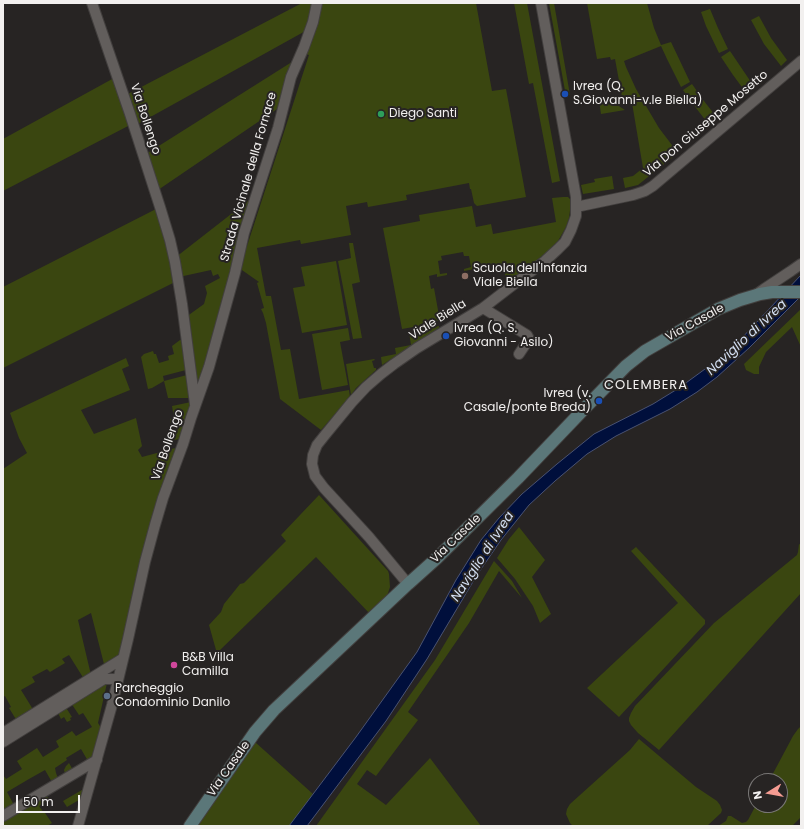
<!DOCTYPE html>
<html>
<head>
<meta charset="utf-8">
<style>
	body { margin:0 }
	#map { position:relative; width:804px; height:829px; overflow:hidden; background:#272423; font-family:Poppins,sans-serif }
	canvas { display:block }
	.frame { position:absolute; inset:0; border:4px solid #f2f0ef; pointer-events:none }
	.north { position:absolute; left:748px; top:773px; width:40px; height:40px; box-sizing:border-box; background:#272423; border:1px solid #787675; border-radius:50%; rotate:259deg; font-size:11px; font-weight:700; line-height:16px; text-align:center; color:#f2f0ef }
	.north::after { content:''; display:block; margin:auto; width:14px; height:18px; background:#f59c92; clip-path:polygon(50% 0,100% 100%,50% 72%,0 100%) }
	.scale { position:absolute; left:16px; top:795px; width:64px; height:18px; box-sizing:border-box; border:2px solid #f2f0ef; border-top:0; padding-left:5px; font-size:12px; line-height:14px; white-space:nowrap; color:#f2f0ef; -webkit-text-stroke:3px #272423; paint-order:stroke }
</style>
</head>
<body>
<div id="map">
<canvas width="804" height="829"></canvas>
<div class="frame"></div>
<div class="north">N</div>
<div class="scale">50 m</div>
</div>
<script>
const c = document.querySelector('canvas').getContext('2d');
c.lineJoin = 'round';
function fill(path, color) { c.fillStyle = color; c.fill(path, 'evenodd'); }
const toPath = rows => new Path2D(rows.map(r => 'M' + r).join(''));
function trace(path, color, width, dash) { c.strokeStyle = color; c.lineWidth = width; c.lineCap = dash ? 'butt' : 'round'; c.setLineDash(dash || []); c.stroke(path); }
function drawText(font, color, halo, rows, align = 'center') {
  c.font = font + ' Poppins,sans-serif'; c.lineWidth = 4; c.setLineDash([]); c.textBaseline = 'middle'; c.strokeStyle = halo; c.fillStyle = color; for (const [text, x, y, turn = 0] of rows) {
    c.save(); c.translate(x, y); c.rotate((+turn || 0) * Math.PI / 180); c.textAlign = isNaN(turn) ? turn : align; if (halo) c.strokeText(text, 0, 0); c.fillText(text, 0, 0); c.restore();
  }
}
fill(toPath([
	[302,3,315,3,309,29,136,125,126,95],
	[319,3,476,3,492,91,506,89,526,197,477,206,474,203,471,189,470,189,469,183,406,195,407,200,368,207,367,202,346,206,351,235,301,244,300,240,257,248,266,296,271,296,281,350,290,349,299,399,349,390,350,397,321,430,280,399,266,323,263,313,261,309,264,308,257,283,259,282,239,268,243,247,247,246,309,55,303,53],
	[514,3,527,3,560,181,552,183,533,83,529,84],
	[549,3,554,3,570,95,566,96],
	[587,3,647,3,654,28,661,45,671,42,690,82,681,87,667,59,661,46,624,61,626,67,636,89,659,128,678,153,638,185,625,188,623,178,633,176,643,168,632,103,622,97,615,59,611,60,610,57,597,59],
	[710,9,718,28,728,49,719,53,706,26,701,12],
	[759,16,771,38,787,60,781,66,764,44,751,20],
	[730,51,755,88,747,94,733,75,721,57],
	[295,60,280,107,158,190,146,154],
	[114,78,130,125,3,191,3,139],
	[692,84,704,101,718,119,710,126,696,108,683,90],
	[603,96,625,110,601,114,599,100,604,99],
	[612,176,614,189,583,194,581,185,595,182,594,179],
	[253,197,198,393,186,317,204,304,207,293,205,286,220,278,218,274,213,276,211,270,179,277,176,257],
	[563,197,568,197,571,200,571,203,569,218,566,227,558,241,545,254,507,282,502,264,464,271,464,269,471,267,469,256,464,256,463,252,441,256,442,260,438,261,440,274,447,273,447,275,437,277,437,274,429,276,431,289,434,288,440,321,435,321,436,323,402,329,383,228,420,221,419,215,472,206,476,227,491,224,493,234,556,222,552,198],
	[158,208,175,282,3,368,3,287],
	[349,243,353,243,360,282,352,284,362,338,353,339,338,261,351,258],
	[336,261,347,325,302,333,293,288,305,286,301,267],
	[801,309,801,347,792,327,766,352,759,367,759,374,754,374,746,370,744,364],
	[439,326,439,328,382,365,381,357,396,354,395,348,411,345,409,332],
	[348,328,350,340,340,342,348,385,322,390,312,334],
	[180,340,183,341,186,370,163,376,164,381,187,375,190,398,168,398,164,381,152,388,148,389,141,357,144,354,153,351,154,354,156,354,159,363,169,360,168,356,174,354,172,346],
	[126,358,129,366,122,369,130,390,81,410,94,434,136,418,142,446,138,450,142,457,179,447,120,658,105,668,91,613,78,620,91,675,84,679,69,655,62,659,65,663,50,672,47,669,32,677,35,682,21,690,34,711,17,721,9,708,11,707,5,696,3,697,3,469,27,453,19,438,10,413],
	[374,359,375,360,372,361,374,368,376,368,376,370,356,388,351,395,346,364],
	[191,402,181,439,174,440,170,419,174,418,172,406],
	[319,495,388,571,389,574,390,587,387,596,369,613,316,557,219,651,216,650,209,625,221,612,224,604,240,584,244,583,286,541,281,535],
	[519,527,545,560,532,577,551,614,540,623,533,606,515,579,497,558,509,539],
	[799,544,801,545,801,593,659,750,638,733,631,725,629,721,629,718,631,713,635,706,714,623,797,555,798,552],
	[636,547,701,616,705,620,705,624,619,717,587,688,678,603,631,551],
	[494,561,512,581,522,598,499,571,469,623,408,712,418,720,376,776,367,770,357,784,386,805,430,758,481,826,316,826,435,660],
	[107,683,98,723,102,729,96,759,66,777,64,770,66,766,69,763,73,770,88,761,81,749,66,758,67,760,55,768,56,773,59,781,53,784,45,770,29,779,7,792,15,807,3,815,3,775,6,779,22,769,17,761,37,748,43,757,59,747,56,741,72,731,76,736,92,727,83,713,79,715,71,703],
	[65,706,72,717,70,718,71,720,67,722,64,717,61,719,57,711],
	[801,726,801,817,792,826,718,826,726,821,728,816,731,816,742,823,746,822,748,820,756,805,780,805,780,781,769,781,793,736,798,729],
	[639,739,696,787,717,801,720,805,722,810,721,813,707,826,573,826,570,823,566,814,567,809,570,804,630,750],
	[255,742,313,794,289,826,196,826],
	[87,787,84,797,67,807,63,801],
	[45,793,49,800,39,806,44,813,45,813,52,823,47,826,3,826,3,820]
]), '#3a4610');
const water = toPath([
	[801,275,801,296,749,348,717,377,697,392,670,409,616,436,587,454,555,481,529,505,501,540,477,575,427,659,386,721,307,826,289,826,356,737,417,652,456,580,481,540,499,518,522,494,557,464,594,434,653,404,679,388,716,361,739,341,801,275]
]);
fill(water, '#000f3c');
trace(water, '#495272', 1);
const street = toPath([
	[92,3,130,114,160,207,170,240,175,262,182,304,195,404],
	[576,207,633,195,645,191,653,186,801,61],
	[757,294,764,289,791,271,801,264],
	[483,308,527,335,529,339,519,354],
	[408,584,369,537,324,488,315,476,312,464,313,455,317,445,325,435,352,402,366,387,381,374,394,364,417,348,483,308,509,288,545,261,558,249,565,242,571,230,576,216,576,197,541,3],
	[3,733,122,659],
	[3,742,104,679,118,679],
	[3,816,97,760],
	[78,826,112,705,128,639,145,562,155,525,163,498,183,444,191,418,209,367,235,273,244,233,278,128,291,77,304,47,313,22,317,3]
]);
const secondary = toPath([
	[190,826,255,732,274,710,408,584,437,558,518,478,583,410,626,366,645,351,718,309,740,300,760,294,772,292,801,292]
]);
trace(street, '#423f3e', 12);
trace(secondary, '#423f3e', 14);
trace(street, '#625e5c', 10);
trace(secondary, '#5b7779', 12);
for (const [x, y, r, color] of [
	[565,94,4,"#1a4fb4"],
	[381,114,4,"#2e9e5b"],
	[465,276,4,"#8d6e63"],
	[446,336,4,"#1a4fb4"],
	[599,401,4,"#1a4fb4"],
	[174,665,4,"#d1479c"],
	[107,696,4,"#5c6f8a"]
]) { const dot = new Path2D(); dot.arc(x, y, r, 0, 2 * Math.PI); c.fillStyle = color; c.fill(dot); trace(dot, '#272423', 1.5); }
drawText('12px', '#f2f0ef', '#272423', [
	["Ivrea (Q.",573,87],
	["S.Giovanni-v.le Biella)",573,101],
	["Diego Santi",389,114],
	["Scuola dell'Infanzia",473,269],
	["Viale Biella",473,283],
	["Ivrea (Q. S.",454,329],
	["Giovanni - Asilo)",454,343],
	["Ivrea (v.",591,394,"right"],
	["Casale/ponte Breda)",591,408,"right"],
	["B&B Villa",182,658],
	["Camilla",182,672],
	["Parcheggio",115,689],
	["Condominio Danilo",115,703]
], 'left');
drawText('12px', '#f2f0ef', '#272423', [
	["Via Bollengo",145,119,72],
	["Via Don Giuseppe Mosetto",706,124,-40],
	["Strada Vicinale della Fornace",249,177,-74],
	["Viale Biella",438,320,-32],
	["Via Casale",695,323,-29],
	["Via Bollengo",168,445,-71],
	["Via Casale",456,539,-44],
	["Via Casale",229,769,-55]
]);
drawText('italic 13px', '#d5e1f4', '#272423', [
	["Naviglio di Ivrea",747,338,-43],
	["Naviglio di Ivrea",483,557,-57]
]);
c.letterSpacing = '1px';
drawText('13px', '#f2f0ef', '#272423', [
	["COLEMBERA",646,386]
]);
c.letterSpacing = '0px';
</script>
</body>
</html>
